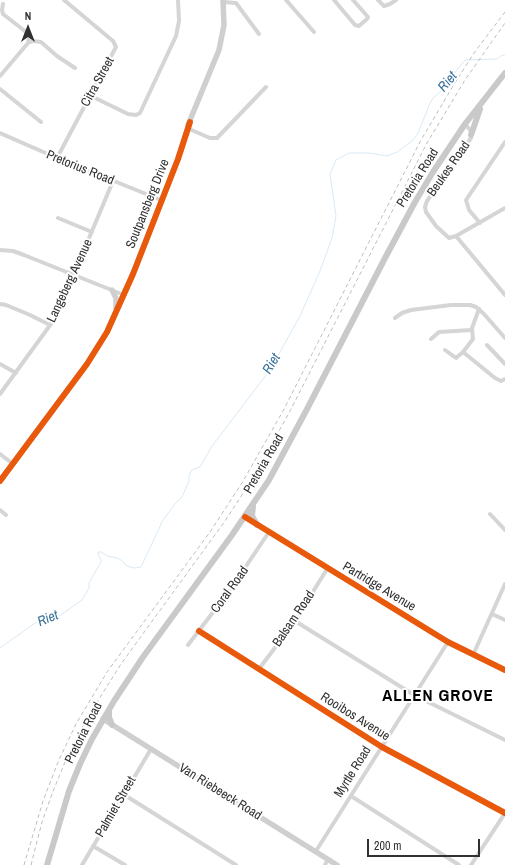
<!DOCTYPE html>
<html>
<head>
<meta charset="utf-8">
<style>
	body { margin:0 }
	#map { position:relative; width:505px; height:865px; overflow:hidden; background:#fff; font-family:"Archivo Narrow",sans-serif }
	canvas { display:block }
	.north { position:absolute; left:8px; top:8px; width:40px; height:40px; -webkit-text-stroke:3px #fff; paint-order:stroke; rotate:0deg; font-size:11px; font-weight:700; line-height:16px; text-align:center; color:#313131 }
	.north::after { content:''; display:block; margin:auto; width:14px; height:18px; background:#313131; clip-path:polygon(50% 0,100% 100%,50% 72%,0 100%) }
	.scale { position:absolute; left:367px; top:839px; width:113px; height:18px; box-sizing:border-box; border:2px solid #313131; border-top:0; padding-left:5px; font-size:12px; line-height:14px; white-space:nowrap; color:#313131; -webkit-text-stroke:3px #fff; paint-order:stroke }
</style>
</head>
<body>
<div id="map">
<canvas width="505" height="865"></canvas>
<div class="north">N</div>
<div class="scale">200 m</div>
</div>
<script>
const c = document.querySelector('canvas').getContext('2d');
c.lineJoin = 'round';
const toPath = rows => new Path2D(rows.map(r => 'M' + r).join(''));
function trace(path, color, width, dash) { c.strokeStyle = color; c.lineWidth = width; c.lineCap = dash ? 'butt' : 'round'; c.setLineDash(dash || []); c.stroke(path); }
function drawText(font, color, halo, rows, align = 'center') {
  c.font = font + ' "Archivo Narrow",sans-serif'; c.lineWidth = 4; c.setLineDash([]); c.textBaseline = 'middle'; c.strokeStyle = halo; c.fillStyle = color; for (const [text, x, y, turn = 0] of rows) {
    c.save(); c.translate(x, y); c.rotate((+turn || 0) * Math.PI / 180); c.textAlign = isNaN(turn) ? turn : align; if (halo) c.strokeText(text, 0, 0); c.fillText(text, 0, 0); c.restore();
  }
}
trace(toPath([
	[0,648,35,623,50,618,55,619,82,600,89,588,89,583,101,562,101,559,99,557,98,552,101,552,107,556,117,558,121,560,127,566,134,568,141,567,163,520,175,504,182,497,189,481,189,475,192,470,200,467,212,446,270,370,300,316,320,271,332,238,336,216,330,174,336,160,349,153,368,153,387,156,397,152,412,141,418,133,431,101,434,97,444,89,456,71,465,60,497,59,502,55,505,56]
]), '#d9e9f4', 1);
trace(toPath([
	[286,0,314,32],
	[334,0,355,25,359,26,367,19,368,17,353,0],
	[378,0,384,6,390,4,396,0],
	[224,2,236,3,259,34],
	[3,4,2,10,3,14,26,32,29,37,28,43],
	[0,76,28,43,33,41,41,42,57,56,75,68],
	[0,89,41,122],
	[91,96,128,114,136,115,140,113,176,36,179,21,178,0],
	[465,124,471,131,471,138,427,201,425,207,426,212,436,226,449,238,456,236,505,208],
	[187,128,210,138,217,138,266,87],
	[0,133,57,158,161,200],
	[57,158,116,47,113,41,64,0],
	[58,218,92,232],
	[480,223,469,210,466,200,505,142],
	[456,236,505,295],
	[0,250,13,251,24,255,124,295],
	[0,304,6,305,30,315,50,325],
	[395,318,402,313,411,310,451,305,470,305,476,307,484,314,505,338],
	[431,339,439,332,472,330],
	[487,345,505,364],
	[445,350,456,358,463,352,473,339,472,328,479,309],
	[463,352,495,378,501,381,505,379],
	[0,364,16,373],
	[0,394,56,317,113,181],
	[0,454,13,464],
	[0,510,6,515],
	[490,514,505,530],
	[245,517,448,642,505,670],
	[492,614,505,620],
	[295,621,414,695,505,740],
	[199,631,382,747,505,813],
	[188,645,230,590,269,532],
	[473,655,505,584],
	[259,669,295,621,327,569],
	[123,794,236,865],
	[351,796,459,865],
	[93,846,125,865],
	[316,851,448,642],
	[82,865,151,749],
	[325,865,328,859],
	[471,865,505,813]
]), '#d5d5d5', 4);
trace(toPath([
	[188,125,219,50,224,25,223,0],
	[112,290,116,298,116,308],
	[0,481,87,364,107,332,133,274,178,159,190,122],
	[103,719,337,865]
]), '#cfcfcf', 5.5);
trace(toPath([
	[471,135,480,109],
	[253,506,252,516,257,525],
	[109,710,109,717,112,725],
	[47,865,69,791,80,764,92,739,114,701,143,657,232,535,269,480,306,411,384,260,415,202,433,172,465,124,505,73]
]), '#c9c9c9', 6);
trace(toPath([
	[24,865,43,801,58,762,76,724,107,672,210,532,242,483,283,411,421,140,453,86,474,53,505,12],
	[31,865,42,822,52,794,65,762,87,718,121,664,225,521,253,478,289,413,427,143,465,80,505,23]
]), '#bdbdbd', 1, [4, 3]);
trace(toPath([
	[0,481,87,364,107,332,133,274,178,159,190,122],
	[245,517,448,642,505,670],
	[199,631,382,747,505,813]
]), '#e8590c', 6);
drawText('13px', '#313131', '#fff', [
	["Citra Street",98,82,-61],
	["Pretorius Road",80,168,22],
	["Beukes Road",449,169,-55],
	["Pretoria Road",418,178,-58],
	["Soutpansberg Drive",148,204,-68],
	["Langeberg Avenue",70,281,-65],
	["Pretoria Road",264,464,-60],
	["Partridge Avenue",379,587,31],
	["Coral Road",230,590,-54],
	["Balsam Road",294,619,-56],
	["Rooibos Avenue",355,717,32],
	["Pretoria Road",84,733,-63],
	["Myrtle Road",353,772,-58],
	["Van Riebeeck Road",220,792,32],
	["Palmiet Street",116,807,-60]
]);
drawText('italic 14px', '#38719a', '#fff', [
	["Riet",448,82,-50],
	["Riet",272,364,-59],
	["Riet",48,619,-22]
]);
c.letterSpacing = '1px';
drawText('bold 17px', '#000', '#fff', [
	["ALLEN GROVE",438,696]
]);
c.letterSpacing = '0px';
</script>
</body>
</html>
